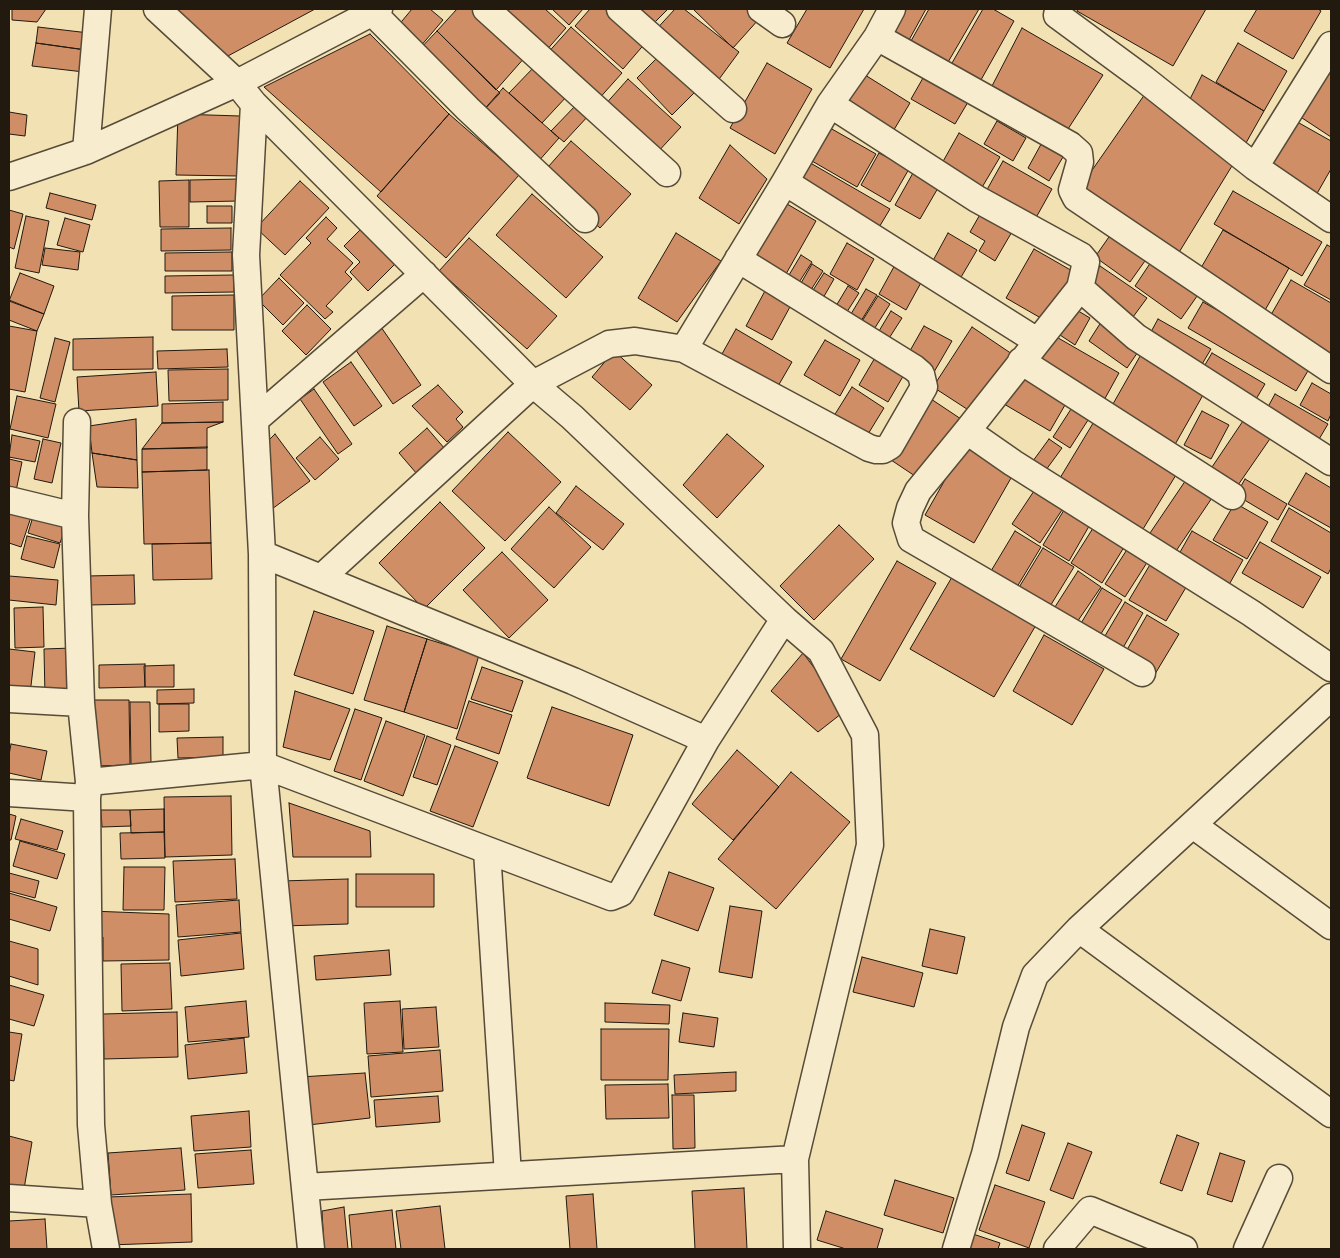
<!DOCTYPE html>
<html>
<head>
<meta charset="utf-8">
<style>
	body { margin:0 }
	#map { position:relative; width:1340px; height:1258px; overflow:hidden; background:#f2e1b3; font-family:"Old Standard TT",serif }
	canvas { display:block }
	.frame { position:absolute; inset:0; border:10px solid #22190f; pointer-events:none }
</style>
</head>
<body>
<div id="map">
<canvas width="1340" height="1258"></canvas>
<div class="frame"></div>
</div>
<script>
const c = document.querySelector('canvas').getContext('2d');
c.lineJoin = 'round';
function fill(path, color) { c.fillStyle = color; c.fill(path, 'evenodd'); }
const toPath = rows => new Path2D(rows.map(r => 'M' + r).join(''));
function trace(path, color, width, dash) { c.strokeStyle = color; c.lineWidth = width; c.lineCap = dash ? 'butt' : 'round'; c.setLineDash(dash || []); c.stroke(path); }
const building = toPath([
	[12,9,46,9,37,22,12,20,12,9],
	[172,9,315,9,226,57,172,9],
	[412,9,430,9,443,20,420,47,397,27,412,9],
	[457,9,473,9,526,56,496,90,437,31,457,9],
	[493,9,545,9,566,28,544,53,493,9],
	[552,9,583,9,569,25,552,9],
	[590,9,611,9,647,41,623,69,575,26,590,9],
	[630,9,668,9,649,28,630,9],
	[675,9,684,9,739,52,714,86,652,34,675,9],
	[693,9,746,9,759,19,733,48,693,9],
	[807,9,864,9,830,68,787,43,807,9],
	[903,9,926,9,909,40,891,30,903,9],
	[929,9,979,9,944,69,907,48,929,9],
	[983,9,993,9,1014,21,977,87,948,70,983,9],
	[1078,9,1206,9,1173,66,1077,11,1078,9],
	[1257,9,1318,9,1321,11,1293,59,1244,31,1257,9],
	[38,27,89,33,86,50,36,43,38,27],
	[571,27,622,73,596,102,545,56,571,27],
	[1022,28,1103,75,1068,129,992,86,1022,28],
	[437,31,500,93,481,113,417,52,437,31],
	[370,34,449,114,381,192,264,87,370,34],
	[36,43,86,50,84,72,32,66,36,43],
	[1238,43,1287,71,1264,111,1216,82,1238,43],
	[661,54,698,89,672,115,637,78,661,54],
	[767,63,812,89,775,154,730,128,767,63],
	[536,65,568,95,542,123,509,93,536,65],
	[1331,66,1331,137,1296,114,1331,66],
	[927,71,971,97,955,124,911,99,927,71],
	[865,75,910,103,892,133,848,101,865,75],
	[1202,75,1264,111,1242,150,1187,105,1202,75],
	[628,79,681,127,655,155,603,107,628,79],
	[503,88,559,138,537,163,481,113,503,88],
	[1145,94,1235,161,1178,254,1079,189,1145,94],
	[578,103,590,114,564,142,551,131,578,103],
	[9,112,27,115,25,136,9,134,9,112],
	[178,114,240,116,238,176,176,175,178,114],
	[449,114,519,175,446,258,377,196,449,114],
	[1292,119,1331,141,1331,169,1315,197,1264,167,1292,119],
	[997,121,1026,138,1013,161,984,144,997,121],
	[823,124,876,154,857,187,805,157,823,124],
	[959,133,1000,157,981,189,941,165,959,133],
	[1045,137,1067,150,1049,181,1028,168,1045,137],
	[571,141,631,194,600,228,541,175,571,141],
	[730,145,767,179,739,224,699,198,730,145],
	[879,153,909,169,890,202,861,185,879,153],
	[807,161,890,209,875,234,794,183,807,161],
	[1003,161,1052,189,1033,223,984,195,1003,161],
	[913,173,938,188,920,219,895,205,913,173],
	[239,179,239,201,190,202,190,180,239,179],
	[189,180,189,227,160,227,159,181,189,180],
	[300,181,329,208,285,255,256,228,300,181],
	[1233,191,1322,242,1302,276,1214,224,1233,191],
	[50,193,96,205,92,220,46,208,50,193],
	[532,194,603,257,566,298,496,235,532,194],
	[782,201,816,221,782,281,747,261,782,201],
	[207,206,232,206,232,223,207,223,207,206],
	[9,210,23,214,14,249,9,247,9,210],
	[982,211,1013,230,995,261,979,251,985,241,970,232,982,211],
	[26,216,49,221,39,273,15,268,26,216],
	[326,217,337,228,327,239,353,263,345,272,352,279,326,306,333,312,325,319,280,275,311,243,306,238,326,217],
	[65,218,90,225,83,252,57,245,65,218],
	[365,225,399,260,368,291,350,272,360,262,344,246,365,225],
	[231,228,231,250,161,251,161,229,231,228],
	[1223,230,1289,268,1264,312,1198,273,1223,230],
	[676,233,721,261,677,322,638,298,676,233],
	[948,233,977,250,957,284,929,268,948,233],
	[1111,234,1147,258,1130,282,1095,257,1111,234],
	[469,238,557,316,527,349,439,271,469,238],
	[847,243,874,259,857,290,830,274,847,243],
	[1327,245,1331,247,1331,300,1304,285,1327,245],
	[45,248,80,252,78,270,42,265,45,248],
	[1034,249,1074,272,1046,321,1006,298,1034,249],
	[232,252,232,271,165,271,165,253,232,252],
	[801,255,812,262,796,287,786,280,801,255],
	[1155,256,1202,289,1181,319,1135,286,1155,256],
	[896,263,923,279,906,310,879,294,896,263],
	[812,264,823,271,807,296,797,290,812,264],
	[1100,266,1147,298,1133,317,1088,285,1100,266],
	[20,273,54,286,44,314,9,301,20,273],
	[824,273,834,279,819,305,808,298,824,273],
	[234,275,234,292,165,293,165,276,234,275],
	[279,278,304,303,283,325,258,300,279,278],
	[1291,280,1331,303,1331,357,1268,320,1291,280],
	[848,286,859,293,843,318,833,311,848,286],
	[866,289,877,295,861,321,851,314,866,289],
	[765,291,791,305,772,340,746,326,765,291],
	[234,295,234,330,172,330,172,296,234,295],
	[878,296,890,304,871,334,859,326,878,296],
	[9,300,44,314,37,331,9,320,9,300],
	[1203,302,1312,364,1296,391,1188,328,1203,302],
	[307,305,331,329,306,355,282,331,307,305],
	[1075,309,1090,318,1075,345,1060,335,1075,309],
	[891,311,902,318,886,343,876,336,891,311],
	[1103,319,1142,346,1127,368,1089,341,1103,319],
	[1158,319,1211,349,1198,371,1146,341,1158,319],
	[9,326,37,331,25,392,9,389,9,326],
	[924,326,952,341,934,372,907,356,924,326],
	[381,327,421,385,393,404,353,346,381,327],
	[972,327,1012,354,973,413,933,387,972,327],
	[736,329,792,362,774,393,718,361,736,329],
	[1053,335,1119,373,1103,402,1036,364,1053,335],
	[153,337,153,369,73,370,73,339,153,337],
	[55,338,70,342,55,402,40,398,55,338],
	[825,340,860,360,840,396,804,375,825,340],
	[227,349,228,367,158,369,157,351,227,349],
	[614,351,652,385,630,410,592,377,614,351],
	[1143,351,1207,388,1173,448,1109,411,1143,351],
	[1212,353,1265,384,1252,406,1199,375,1212,353],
	[876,356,905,373,888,402,859,385,876,356],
	[351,362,382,406,354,426,323,382,351,362],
	[228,369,228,400,169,401,168,370,228,369],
	[156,372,158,406,79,411,77,377,156,372],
	[1023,372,1069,398,1050,431,1004,404,1023,372],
	[1312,383,1331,394,1331,414,1328,421,1300,405,1312,383],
	[438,385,463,412,456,419,463,427,447,442,412,406,438,385],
	[852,387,884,408,865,439,832,419,852,387],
	[314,389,352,444,338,454,300,399,314,389],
	[1275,394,1328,424,1315,446,1263,416,1275,394],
	[17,396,56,404,48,438,10,429,17,396],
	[928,397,961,419,921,480,888,458,928,397],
	[223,402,223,422,162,423,162,404,223,402],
	[1073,406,1090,417,1070,448,1053,437,1073,406],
	[1202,411,1229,425,1211,459,1184,445,1202,411],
	[1247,415,1274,433,1236,488,1210,470,1247,415],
	[136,419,137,460,92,453,89,426,136,419],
	[1095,420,1179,470,1140,534,1057,483,1095,420],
	[223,422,207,428,207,448,142,449,162,423,223,422],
	[427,428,445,449,417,474,399,453,427,428],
	[508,432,561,482,505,541,452,491,508,432],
	[275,434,310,481,272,509,266,443,275,434],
	[727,434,764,466,717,518,683,485,727,434],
	[12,435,40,441,35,462,9,457,12,435],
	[320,437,339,459,315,480,296,458,320,437],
	[43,439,61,443,52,483,34,479,43,439],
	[1049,439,1062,448,1043,474,1030,465,1049,439],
	[966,443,1015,471,974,543,925,515,966,443],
	[207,447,207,470,142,472,142,449,207,447],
	[92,453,137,460,138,488,97,487,92,453],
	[9,459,22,462,15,496,9,495,9,459],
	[209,470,211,543,144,544,142,472,209,470],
	[1306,473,1331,488,1331,528,1288,504,1306,473],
	[1190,474,1216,492,1174,554,1148,536,1190,474],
	[1245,479,1287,504,1278,520,1236,495,1245,479],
	[1038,485,1066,504,1040,543,1012,524,1038,485],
	[576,486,624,524,603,550,556,513,576,486],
	[440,502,485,548,424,609,379,563,440,502],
	[9,503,33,511,21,547,9,543,9,503],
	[1235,503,1268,522,1247,559,1213,540,1235,503],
	[1067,505,1092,521,1069,561,1043,545,1067,505],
	[549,507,591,547,554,588,511,549,549,507],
	[1289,508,1331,533,1331,568,1328,574,1271,541,1289,508],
	[35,510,68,520,60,543,28,533,35,510],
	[839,525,874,559,814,620,780,586,839,525],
	[1095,525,1126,544,1102,583,1071,563,1095,525],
	[1015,531,1041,547,1017,587,991,571,1015,531],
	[1192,531,1243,560,1226,590,1175,561,1192,531],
	[27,536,60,544,54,568,21,559,27,536],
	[1260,542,1321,577,1303,608,1242,573,1260,542],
	[211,543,212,579,153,580,152,544,211,543],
	[1043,548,1074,567,1049,608,1018,589,1043,548],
	[1128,548,1148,561,1125,597,1105,584,1128,548],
	[502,552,548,600,509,638,463,590,502,552],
	[897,561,936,583,880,681,841,659,897,561],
	[1151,563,1188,584,1166,621,1129,600,1151,563],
	[1078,571,1101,587,1075,625,1053,610,1078,571],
	[134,575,135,604,88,605,87,576,134,575],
	[9,576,58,580,56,605,9,600,9,576],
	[952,577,1036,625,994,697,910,649,952,577],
	[1102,588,1122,600,1099,637,1080,625,1102,588],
	[1125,602,1143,613,1120,653,1102,641,1125,602],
	[43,607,44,647,15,648,14,608,43,607],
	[314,611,374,631,353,694,294,675,314,611],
	[1147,615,1179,634,1155,674,1124,655,1147,615],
	[387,626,427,639,404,712,364,700,387,626],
	[1044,635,1104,669,1072,725,1013,691,1044,635],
	[427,639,479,655,457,729,404,712,427,639],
	[72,648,72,695,45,696,44,649,72,648],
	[9,649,35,652,30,694,9,691,9,649],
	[803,653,846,710,818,732,771,691,803,653],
	[145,664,145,687,99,688,99,665,145,664],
	[174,665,174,687,145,687,144,666,174,665],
	[482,667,523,681,512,712,471,699,482,667],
	[194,689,194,703,157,704,157,690,194,689],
	[295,691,350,709,330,760,283,747,295,691],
	[93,700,129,700,130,765,95,766,93,700],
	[469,701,512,715,499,754,456,739,469,701],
	[130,702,150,702,151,764,131,765,130,702],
	[159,704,189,704,189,731,159,732,159,704],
	[552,707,633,735,609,806,527,778,552,707],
	[355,709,382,718,361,780,334,771,355,709],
	[386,721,425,735,403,796,364,781,386,721],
	[427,736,451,745,437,785,413,777,427,736],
	[223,737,223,757,178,758,177,738,223,737],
	[11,744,47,751,41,780,9,773,9,755,11,744],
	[455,746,498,762,473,827,430,811,455,746],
	[737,750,779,787,733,840,692,804,737,750],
	[791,772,850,822,776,909,718,859,791,772],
	[231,796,232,855,165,857,164,797,231,796],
	[289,803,370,831,371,857,293,857,289,803],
	[164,809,164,832,131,833,130,810,164,809],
	[101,810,130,810,131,826,102,827,101,810],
	[9,814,16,816,11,840,9,840,9,814],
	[21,819,63,831,57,850,15,839,21,819],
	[164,832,165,858,121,859,120,833,164,832],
	[20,841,65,854,57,879,13,866,20,841],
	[235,859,237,899,175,902,173,861,235,859],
	[124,867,165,867,164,910,123,910,124,867],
	[669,872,714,888,698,931,654,915,669,872],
	[9,873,39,881,35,898,9,891,9,873],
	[356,874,434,874,434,907,356,907,356,874],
	[348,879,348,924,283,926,281,881,348,879],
	[9,893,57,907,50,931,9,919,9,893],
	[239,900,241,932,178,937,176,905,239,900],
	[730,906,762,911,752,978,719,972,730,906],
	[90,911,169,914,169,960,103,961,103,937,89,937,90,911],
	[930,929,965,937,957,974,922,966,930,929],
	[241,933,244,969,181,976,178,940,241,933],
	[9,941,38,949,38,985,9,976,9,941],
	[389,950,391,975,316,980,314,956,389,950],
	[862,957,923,973,914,1007,853,992,862,957],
	[662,960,690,968,681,1001,652,993,662,960],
	[170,963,172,1009,122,1011,121,964,170,963],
	[9,985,44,995,34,1026,9,1019,9,985],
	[246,1001,249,1037,188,1042,185,1007,246,1001],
	[400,1001,403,1052,367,1054,364,1003,400,1001],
	[605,1003,670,1005,669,1024,605,1022,605,1003],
	[436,1007,439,1047,404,1049,402,1009,436,1007],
	[177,1012,178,1057,104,1059,103,1014,177,1012],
	[683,1013,718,1018,714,1047,679,1042,683,1013],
	[601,1029,669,1029,668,1080,601,1080,601,1029],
	[9,1032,22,1034,14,1081,9,1080,9,1032],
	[244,1038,247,1073,188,1079,185,1045,244,1038],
	[440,1050,443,1091,371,1097,368,1056,440,1050],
	[736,1072,736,1091,675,1094,674,1075,736,1072],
	[365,1073,370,1118,308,1125,300,1077,365,1073],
	[668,1084,669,1118,606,1119,605,1085,668,1084],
	[672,1095,694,1095,695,1148,673,1149,672,1095],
	[438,1096,440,1122,376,1127,374,1100,438,1096],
	[249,1111,251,1147,194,1151,191,1116,249,1111],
	[1022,1125,1045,1133,1029,1181,1006,1173,1022,1125],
	[1177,1135,1199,1143,1182,1191,1160,1183,1177,1135],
	[9,1136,32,1142,24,1189,9,1191,9,1136],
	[1068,1143,1092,1152,1073,1199,1050,1190,1068,1143],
	[181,1148,185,1190,111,1195,108,1153,181,1148],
	[251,1150,254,1184,198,1188,195,1154,251,1150],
	[1220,1153,1245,1161,1232,1202,1207,1194,1220,1153],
	[895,1180,954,1198,943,1233,884,1215,895,1180],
	[995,1185,1045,1202,1029,1248,979,1230,995,1185],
	[744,1188,747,1249,695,1249,692,1191,744,1188],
	[191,1194,192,1242,109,1245,108,1197,191,1194],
	[593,1194,597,1249,570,1249,566,1196,593,1194],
	[440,1206,445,1249,401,1249,396,1211,440,1206],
	[344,1207,348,1249,324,1249,322,1211,344,1207],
	[392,1210,396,1249,352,1249,349,1215,392,1210],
	[826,1211,883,1229,877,1249,846,1249,817,1240,826,1211],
	[45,1219,47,1249,9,1249,9,1221,45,1219],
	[970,1233,1000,1243,998,1249,965,1249,970,1233]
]);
fill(building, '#d08e66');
trace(building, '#22190f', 1);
const minor = toPath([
	[486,9,667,173],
	[620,9,733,109],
	[761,9,782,24],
	[372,12,468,109,585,219],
	[1057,15,1144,79,1255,167],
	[877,37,1070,145,1079,153,1080,162,1072,190,1076,198,1331,370],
	[1331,45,1255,167,1331,219],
	[254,104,533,384,572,417,784,619,821,651,865,735,870,845,795,1159,797,1249],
	[830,104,977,199,1081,256,1086,262,1080,288,1136,337,1331,462],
	[86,151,237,83,379,9],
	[9,177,86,151,98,9],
	[785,182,1037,341],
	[1080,288,967,431,1013,463,1251,613,1331,668],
	[684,349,785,182,830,104,877,37,892,9],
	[1021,361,1232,496],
	[255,420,424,274],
	[967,431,918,491,910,508,906,523,911,539,1142,673],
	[9,500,75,516,81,703,89,782,87,798,88,904,91,1125,98,1204,106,1249],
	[75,516,77,422],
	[262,554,573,681,706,740],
	[321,578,533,384,609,344,635,341,684,349,869,448,876,450,883,450,890,446,924,387,921,374,914,368,738,259],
	[9,699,81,703],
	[89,782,263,765,262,554,246,255,254,104,237,83,157,9],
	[9,793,87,798],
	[1193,825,1331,926],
	[487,851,508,1175],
	[1079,929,1331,1114],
	[305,1187,795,1159],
	[9,1198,98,1204],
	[311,1249,263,765,611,897,621,893,706,740,784,619],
	[956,1249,985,1154,1016,1027,1035,975,1079,929,1331,697],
	[1057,1249,1090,1210,1184,1249],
	[1247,1249,1279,1178]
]);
trace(minor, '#564b38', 29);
trace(minor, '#f7ecce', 26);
</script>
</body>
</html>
